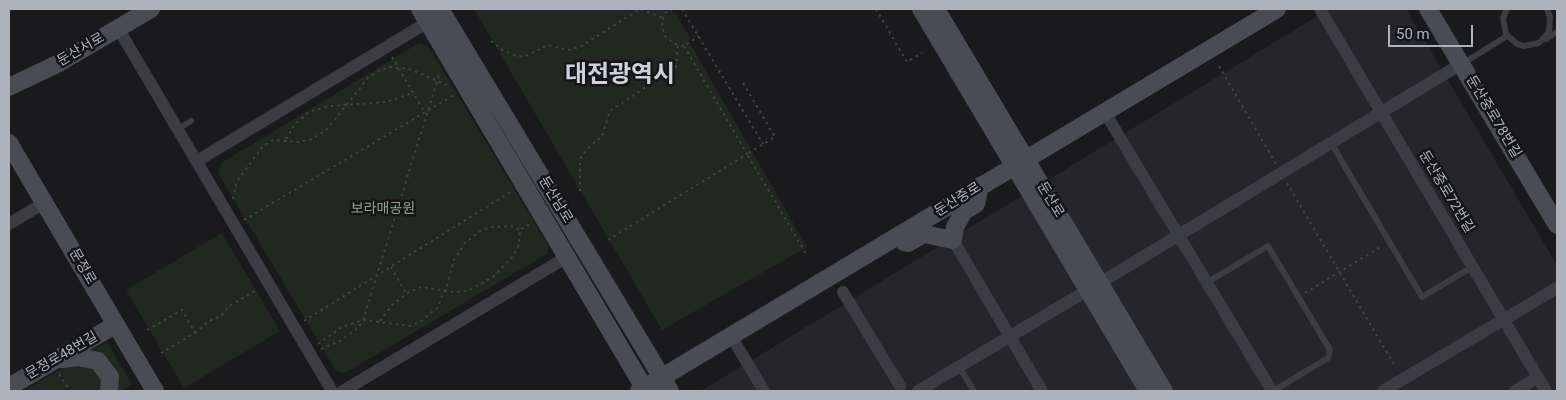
<!DOCTYPE html>
<html>
<head>
<meta charset="utf-8">
<style>
	body { margin:0 }
	#map { position:relative; width:1566px; height:400px; overflow:hidden; background:#1a1a1d; font-family:Roboto,sans-serif }
	canvas { display:block }
	.frame { position:absolute; inset:0; border:10px solid #acb3bd; pointer-events:none }
	.scale { position:absolute; left:1388px; top:25px; width:85px; height:22px; box-sizing:border-box; border:2px solid #acb3bd; border-top:0; padding-left:6px; font-size:15px; line-height:18px; white-space:nowrap; color:#acb3bd; -webkit-text-stroke:4px #151518; paint-order:stroke }
</style>
</head>
<body>
<div id="map">
<canvas width="1566" height="400"></canvas>
<div class="frame"></div>
<div class="scale">50 m</div>
</div>
<script>
const c = document.querySelector('canvas').getContext('2d');
c.lineJoin = 'round';
function fill(path, color) { c.fillStyle = color; c.fill(path, 'evenodd'); }
const toPath = rows => new Path2D(rows.map(r => 'M' + r).join(''));
function trace(path, color, width, dash) { c.strokeStyle = color; c.lineWidth = width; c.lineCap = dash ? 'butt' : 'round'; c.setLineDash(dash || []); c.stroke(path); }
function drawText(font, color, halo, rows, align = 'center') {
  c.font = font + ' Roboto,"Noto Sans KR",sans-serif'; c.lineWidth = 5; c.setLineDash([]); c.textBaseline = 'middle'; c.strokeStyle = halo; c.fillStyle = color; for (const [text, x, y, turn = 0] of rows) {
    c.save(); c.translate(x, y); c.rotate((+turn || 0) * Math.PI / 180); c.textAlign = isNaN(turn) ? turn : align; if (halo) c.strokeText(text, 0, 0); c.fillText(text, 0, 0); c.restore();
  }
}
fill(toPath([
	[1329,9,1406,9,1557,265,1557,391,701,391]
]), '#26262a');
fill(toPath([
	[474,9,670,9,673,13,675,12,691,39,688,40,807,247,662,330],
	[419,43,428,46,549,247,547,254,345,373,336,371,218,173,221,163],
	[222,233,280,331,184,388,126,290],
	[107,342,132,384,121,391,23,391]
]), '#1f2920');
trace(toPath([
	[673,9,665,13,662,22,664,35,674,44,684,46,699,36],
	[682,9,763,144],
	[876,9,907,62,922,53],
	[491,41,501,49,516,56,525,56,548,45,568,50,580,47,640,9,664,18],
	[392,57,425,113],
	[1219,66,1276,164],
	[743,83,775,137,747,154,806,254],
	[286,139,295,124,309,112,330,106,386,102,413,93],
	[1287,183,1396,368],
	[580,191,580,159,586,150,602,136,610,111,676,67,678,45],
	[233,199,237,181,263,146,273,140,298,142,313,139,327,129,368,78,378,71,390,67,409,69,447,85],
	[244,220,454,95],
	[608,240,747,154,684,46],
	[391,267,406,293],
	[1305,293,1382,246],
	[304,321,512,191],
	[380,321,392,305,409,292,421,287,454,292,467,291,493,277,514,255,519,245,520,230,531,223],
	[147,330,182,310,195,333,161,353],
	[195,333,209,321,221,316,229,306,255,291],
	[318,344,342,327,363,320,410,326,420,322,437,308,447,285,454,260,465,243,482,230,493,227,511,226,520,230],
	[321,349,340,341,359,327,363,320,440,72],
	[59,374,70,391]
]), '#414449', 2, [2.5, 4]);
trace(toPath([
	[1507,9,1503,18,1506,34,1517,44,1524,46,1539,43,1549,32,1550,17,1547,9],
	[1546,39,1557,32],
	[1462,64,1507,36],
	[178,129,191,121],
	[1331,143,1422,297,1472,267],
	[1206,283,1268,246,1330,350,1328,358,1273,391],
	[959,367,974,391]
]), '#3b3d42', 6);
trace(toPath([
	[1320,9,1546,391],
	[118,28,332,391],
	[1104,111,1272,391],
	[197,161,428,22],
	[9,224,44,203],
	[953,240,1042,391],
	[1100,283,1461,64],
	[843,292,900,386],
	[731,336,764,391],
	[343,391,567,257],
	[918,391,1088,290],
	[1383,391,1557,288],
	[1515,391,1538,377]
]), '#3b3d42', 12);
trace(toPath([
	[420,9,646,391],
	[440,9,670,391],
	[921,9,1148,391],
	[936,9,1164,391],
	[1428,9,1557,225],
	[9,87,57,64,151,9],
	[9,143,155,391],
	[904,242,908,243,924,234,953,240,955,227,964,211,976,204,980,186],
	[62,359,78,357,98,361,110,377,109,391],
	[9,387,115,325],
	[639,391,1277,9]
]), '#494c53', 18);
drawText('14px', '#acb3bd', '#151518', [
	["둔산서로",81,50,-30],
	["둔산중로78번길",1493,117,59],
	["둔산중로72번길",1446,192,59],
	["둔산남로",555,200,59],
	["둔산중로",958,200,-32],
	["둔산로",1050,200,59],
	["문정로",82,267,60],
	["문정로48번길",62,356,-30]
]);
drawText('14px', '#82a982', '#151518', [
	["보라매공원",383,209]
]);
drawText('bold 24px', '#cdd1d9', '#151518', [
	["대전광역시",620,76]
]);
</script>
</body>
</html>
